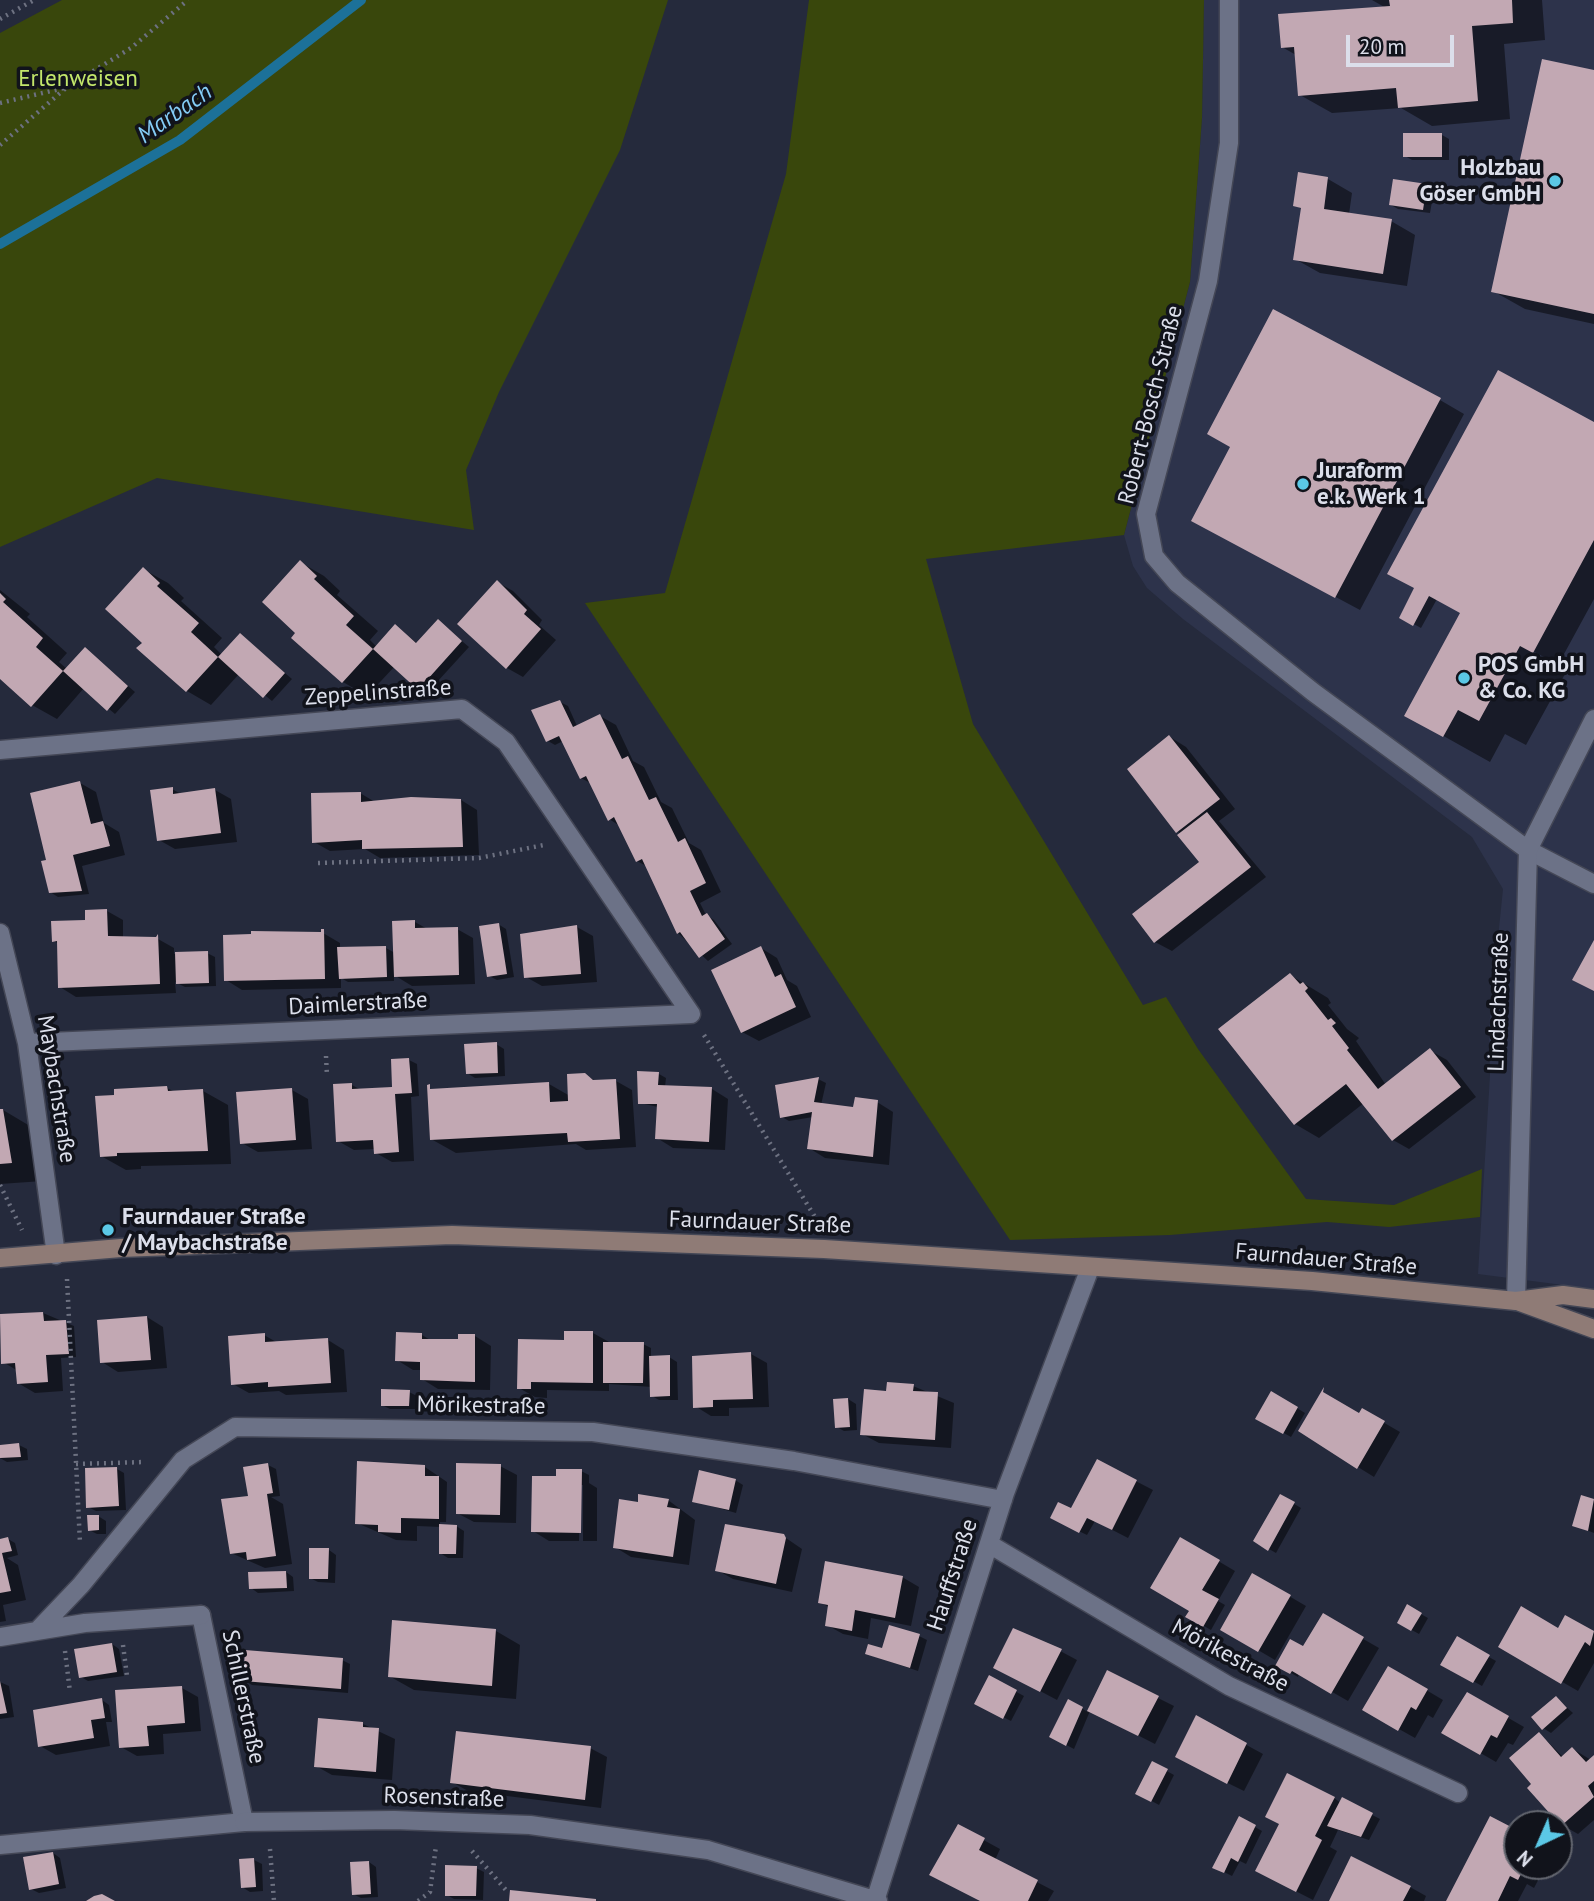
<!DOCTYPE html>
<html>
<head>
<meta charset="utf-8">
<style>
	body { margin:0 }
	#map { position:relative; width:1594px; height:1901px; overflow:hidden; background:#252a3c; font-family:"PT Sans",sans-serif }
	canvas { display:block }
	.north { position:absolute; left:1503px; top:1810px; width:70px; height:70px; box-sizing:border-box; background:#11131b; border:2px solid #62656e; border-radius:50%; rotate:224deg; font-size:19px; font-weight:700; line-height:28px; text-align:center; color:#dcdfeb }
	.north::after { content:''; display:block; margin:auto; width:24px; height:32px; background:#5bc8e6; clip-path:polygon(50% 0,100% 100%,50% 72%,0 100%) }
	.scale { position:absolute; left:1346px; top:35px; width:108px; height:32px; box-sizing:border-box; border:4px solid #dcdfeb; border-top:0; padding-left:9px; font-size:21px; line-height:24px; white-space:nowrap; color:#dcdfeb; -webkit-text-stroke:5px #11131b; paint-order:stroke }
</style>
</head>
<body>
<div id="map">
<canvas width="1594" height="1901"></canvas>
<div class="north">N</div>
<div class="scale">20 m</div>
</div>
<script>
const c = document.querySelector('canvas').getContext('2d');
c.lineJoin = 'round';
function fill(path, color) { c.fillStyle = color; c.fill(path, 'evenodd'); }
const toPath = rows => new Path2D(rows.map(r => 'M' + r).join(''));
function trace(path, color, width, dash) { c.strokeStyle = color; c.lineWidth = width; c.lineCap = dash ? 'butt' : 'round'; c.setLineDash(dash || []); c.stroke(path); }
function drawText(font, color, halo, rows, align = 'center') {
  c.font = font + ' "PT Sans",sans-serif'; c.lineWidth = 7; c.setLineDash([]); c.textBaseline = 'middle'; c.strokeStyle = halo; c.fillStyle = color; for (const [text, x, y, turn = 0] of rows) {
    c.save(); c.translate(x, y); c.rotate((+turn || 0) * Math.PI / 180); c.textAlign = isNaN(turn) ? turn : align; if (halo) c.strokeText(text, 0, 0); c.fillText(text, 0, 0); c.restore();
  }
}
fill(toPath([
	[1204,0,1594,0,1594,1289,1478,1274,1490,1075,1489,1027,1503,889,1472,837,1183,619,1147,588,1133,566,1124,535,1190,282,1202,118]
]), '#2d334b');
fill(toPath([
	[62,0,668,0,620,150,499,392,466,470,474,530,157,478,0,547,0,33],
	[809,0,1204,0,1202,118,1190,282,1124,535,926,559,973,724,1143,1005,1166,997,1198,1049,1306,1199,1394,1205,1482,1169,1480,1217,1389,1227,1327,1222,1170,1235,1010,1240,585,603,665,593,786,174]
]), '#39470c');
fill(toPath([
	[1372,0,1542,0,1545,40,1504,44,1510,119,1432,126,1401,108,1332,113,1300,95,1296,55,1282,47,1386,8],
	[1594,72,1594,324,1525,309,1493,291],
	[1442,135,1449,139,1449,160,1412,160,1405,156],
	[1328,179,1352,193,1349,214,1391,221,1415,235,1407,286,1320,273,1295,259,1302,209,1295,205],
	[1426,185,1434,190,1430,213,1398,209,1391,205],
	[1440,400,1464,414,1360,610,1218,534,1232,447],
	[1594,424,1594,599,1558,665,1533,651,1531,654,1565,674,1526,745,1505,734,1490,762,1406,715,1462,613,1437,599,1421,628,1401,617,1416,589],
	[300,562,324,576,340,591,337,595,378,631,370,640,377,647,396,626,418,644,438,621,469,647,427,693,395,666,367,696,343,682,298,633],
	[143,569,168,583,184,598,181,601,222,638,214,647,222,655,240,635,292,679,272,701,239,674,211,705,187,691,139,648,144,642],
	[497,582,513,591,542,620,539,625,556,640,523,677,507,668,459,624],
	[0,590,30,614,27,617,67,653,59,662,67,669,85,649,135,692,115,714,84,688,57,719,32,705,0,676],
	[560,702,568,706,577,726,600,716,616,725,633,761,644,767,661,802,672,808,689,843,701,850,721,892,700,903,706,915,714,920,732,944,708,961,678,933,648,867,637,861,620,826,609,819,592,784,581,778,563,741,555,745,548,741],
	[1170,737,1186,747,1235,809,1219,821,1266,877,1172,951,1155,942,1201,863,1178,831],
	[80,783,96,792,104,823,119,832,125,855,82,866,89,894,58,897,50,892,48,861],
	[172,789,181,794,215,790,231,799,237,842,175,849,159,840],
	[360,793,375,802,461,800,477,810,479,855,380,858,365,849,330,851,314,842],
	[107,911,123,920,123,938,158,939,174,948,174,954,207,953,215,957,216,986,185,987,175,982,176,993,76,997,60,987,59,944,54,941],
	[415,922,429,930,457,929,473,938,475,984,412,986,394,975,394,981,348,982,341,978,341,988,242,990,226,980,253,933,323,933,340,943,340,949,386,948,395,953],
	[498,924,506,929,514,977,497,980,489,976],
	[577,927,593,936,597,982,542,986,526,977],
	[761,948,777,958,787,980,797,986,811,1017,759,1041,742,1032],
	[1290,975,1328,998,1331,1003,1328,1005,1347,1029,1359,1038,1356,1041,1386,1085,1431,1051,1447,1060,1476,1097,1409,1149,1393,1140,1364,1103,1319,1138,1295,1124],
	[496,1044,504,1049,505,1076,475,1078,467,1073],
	[409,1060,417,1064,419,1096,411,1097,414,1161,392,1162,376,1153,375,1149,354,1150,338,1141,334,1086,352,1085,361,1090,396,1088],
	[584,1074,597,1082,616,1081,632,1090,636,1147,586,1150,576,1144,456,1153,431,1139,549,1084,570,1096],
	[659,1074,666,1078,665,1087,712,1089,728,1099,725,1150,673,1148,657,1138,658,1107,640,1103],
	[818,1079,826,1083,821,1105,855,1109,877,1102,893,1112,889,1165,825,1158,809,1148,813,1117,789,1121,782,1117],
	[167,1088,175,1092,203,1091,228,1105,231,1164,141,1166,141,1169,126,1170,101,1156],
	[292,1090,308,1099,312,1149,258,1152,242,1143],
	[3,1110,35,1129,43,1181,0,1184,0,1114],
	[43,1313,74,1326,76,1357,61,1358,63,1391,35,1393,18,1383,18,1371,3,1362],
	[147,1317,163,1327,167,1368,118,1372,102,1362],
	[593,1333,609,1342,643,1344,651,1348,651,1358,669,1357,677,1362,678,1400,659,1400,652,1396,652,1387,609,1384,609,1391,547,1390,547,1398,535,1397,519,1388,566,1342],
	[264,1335,278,1343,328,1340,344,1350,347,1392,286,1395,279,1391,249,1393,233,1384],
	[422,1335,432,1341,459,1341,475,1336,491,1346,490,1390,438,1389,422,1379,422,1370,413,1370,397,1360],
	[751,1354,767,1363,769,1407,729,1408,729,1416,711,1416,695,1406],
	[913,1386,954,1403,951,1448,879,1443,862,1434,888,1393],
	[409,1392,417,1396,417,1409,390,1409,382,1405],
	[1272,1393,1305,1413,1291,1437,1257,1418],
	[848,1399,856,1404,857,1430,844,1431,837,1427],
	[1362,1410,1400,1432,1374,1477,1300,1431,1359,1415],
	[19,1445,27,1449,28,1460,7,1462,0,1458,0,1446],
	[1097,1461,1153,1490,1128,1538,1095,1521,1087,1535,1060,1522,1072,1511],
	[268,1465,276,1469,280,1496,271,1497,283,1504,292,1564,265,1568,231,1553,250,1497],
	[500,1466,517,1475,516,1523,474,1522,457,1513],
	[425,1467,447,1482,446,1522,440,1522,440,1525,456,1526,464,1531,463,1558,448,1558,440,1553,441,1527,417,1526,417,1541,396,1540,357,1523],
	[117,1469,124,1473,126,1510,96,1511,88,1507],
	[581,1471,589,1475,589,1483,597,1488,597,1541,583,1541,583,1485,580,1485,579,1541,549,1541,533,1531,563,1478],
	[735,1480,743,1485,736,1513,694,1501],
	[1281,1496,1301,1508,1276,1553,1255,1541],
	[1582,1497,1594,1501,1594,1533,1574,1525],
	[668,1500,695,1520,689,1565,631,1557,615,1547,639,1504],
	[98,1516,106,1521,106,1534,97,1534,89,1530],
	[783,1536,802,1549,792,1592,733,1579,717,1570],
	[8,1539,15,1543,18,1555,7,1558,18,1565,26,1600,3,1605,6,1621,0,1622,0,1541],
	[1181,1539,1235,1571,1218,1601,1225,1605,1211,1630,1188,1617,1192,1610],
	[329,1550,336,1555,335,1583,318,1582,310,1578],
	[286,1572,293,1577,294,1591,258,1593,251,1588],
	[1253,1575,1306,1606,1275,1660,1222,1629],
	[902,1577,919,1587,911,1626,871,1618,868,1639,843,1634,827,1625,830,1608,820,1602],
	[1408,1607,1428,1618,1419,1634,1399,1623],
	[1323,1616,1379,1648,1348,1701,1299,1673,1298,1677,1277,1665,1304,1649],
	[1566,1618,1594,1633,1594,1663,1578,1691,1500,1646,1559,1630],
	[496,1631,520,1645,516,1699,414,1690,389,1676],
	[919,1636,927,1640,918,1671,867,1654],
	[1457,1639,1496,1661,1482,1686,1442,1664],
	[112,1644,119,1649,124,1676,88,1681,81,1677],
	[1049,1645,1077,1660,1057,1700,1010,1675],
	[342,1660,350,1664,348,1693,252,1685,245,1681],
	[1389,1668,1443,1700,1433,1718,1428,1715,1415,1738,1365,1710],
	[1108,1673,1174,1706,1155,1744,1090,1711,1074,1749,1051,1737,1069,1701,1088,1712],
	[990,1678,1024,1696,1011,1721,981,1706],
	[0,1682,9,1686,14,1717,0,1719],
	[182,1688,198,1697,201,1731,163,1734,164,1754,137,1756,121,1747],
	[1467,1694,1524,1727,1513,1745,1508,1743,1496,1762,1444,1732],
	[1556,1698,1573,1713,1551,1733,1543,1728],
	[102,1700,109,1705,112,1722,106,1722,110,1746,56,1755,40,1746],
	[1197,1718,1263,1754,1244,1791,1193,1766],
	[363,1724,395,1739,392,1780,332,1775,316,1766],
	[1540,1734,1563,1757,1573,1749,1591,1760,1594,1757,1594,1820,1578,1834,1562,1825,1533,1784],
	[590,1748,607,1757,601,1808,468,1791,452,1782],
	[1152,1763,1174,1775,1159,1805,1137,1793],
	[1334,1798,1341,1803,1343,1800,1380,1819,1369,1840,1338,1830,1330,1847,1337,1851,1313,1900,1274,1880,1281,1824],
	[1239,1818,1262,1831,1246,1864,1240,1861,1232,1876,1222,1871],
	[958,1826,1000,1849,995,1860,1054,1891,1048,1901,982,1901],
	[1517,1832,1517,1866,1545,1867,1534,1888,1527,1884,1518,1901,1449,1901],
	[53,1853,60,1858,66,1888,39,1893,31,1889],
	[254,1860,262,1864,263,1891,250,1892,242,1887],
	[369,1862,376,1867,378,1897,361,1898,353,1894],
	[476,1868,484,1872,483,1900,454,1899,447,1895],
	[1410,1887,1426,1896,1424,1901,1333,1901]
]), '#0007');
trace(toPath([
	[0,244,180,140,361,0]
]), '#1c7199', 10);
fill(toPath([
	[1389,0,1512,0,1513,23,1472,26,1478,101,1398,108,1396,88,1298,96,1294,47,1281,48,1278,14,1390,6],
	[1542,59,1594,70,1594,314,1491,292],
	[1403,133,1442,133,1442,157,1403,157],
	[1298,172,1328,177,1324,209,1392,219,1383,274,1293,260,1301,208,1293,206],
	[1393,179,1427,184,1423,210,1389,205],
	[1273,309,1441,398,1335,598,1191,521,1230,447,1207,434],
	[1498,370,1594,422,1594,540,1533,653,1520,646,1479,721,1458,710,1443,737,1404,716,1460,613,1429,596,1413,626,1399,618,1414,588,1387,574],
	[300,560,317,576,314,579,354,616,346,625,373,649,342,683,291,638,295,633,262,602],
	[143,567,160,583,157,586,199,623,191,632,218,657,186,692,136,648,142,643,105,609],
	[497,580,527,610,524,614,541,629,506,669,457,624],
	[0,593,6,599,3,602,43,638,36,647,63,671,85,647,128,686,107,711,63,671,31,707,0,679],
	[438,619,462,641,418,690,373,649,395,624,416,643],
	[240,633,285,673,263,698,218,657],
	[560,700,573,727,600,714,622,759,628,756,649,800,656,797,678,842,685,838,706,883,690,891,702,916,707,913,725,939,699,958,680,932,677,934,642,859,636,862,614,817,608,821,586,776,580,779,559,736,546,742,531,710],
	[1169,735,1220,799,1176,833,1127,769],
	[80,781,91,824,103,821,110,846,73,855,82,891,49,893,41,861,46,860,30,793],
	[173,787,173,794,215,788,221,833,157,841,150,790],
	[361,792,361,802,411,797,461,799,463,847,362,849,362,840,312,843,311,793],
	[1207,812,1251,867,1154,943,1132,914,1199,862,1177,835],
	[107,909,108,936,156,937,158,934,160,984,58,988,57,941,52,942,51,921,85,920,85,910],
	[415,920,415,928,458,927,459,975,394,977,392,921],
	[499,923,507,974,487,977,479,926],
	[577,925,581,974,524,978,520,934],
	[321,929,324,929,325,979,224,981,223,935,251,934,251,931,321,932],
	[1594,940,1594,991,1572,980],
	[386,946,387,977,339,979,337,947],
	[761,946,775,977,781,974,796,1007,741,1033,711,970],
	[208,951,209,983,176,984,175,952],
	[1290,973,1300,984,1303,982,1308,988,1305,991,1328,1020,1331,1018,1336,1023,1332,1026,1349,1048,1347,1050,1378,1089,1430,1048,1461,1087,1392,1141,1346,1084,1294,1125,1218,1029],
	[497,1042,498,1073,466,1074,464,1044],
	[409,1058,412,1093,395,1094,399,1152,374,1154,373,1140,336,1142,333,1084,352,1083,352,1089,392,1087,391,1059],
	[637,1071,659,1072,658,1085,712,1087,709,1142,655,1139,657,1104,638,1104],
	[585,1073,593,1080,616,1079,620,1139,568,1142,567,1133,430,1140,427,1085,430,1084,430,1089,549,1082,550,1102,568,1101,567,1074],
	[819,1077,814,1102,853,1107,855,1097,878,1100,873,1157,807,1149,812,1112,780,1118,775,1085],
	[167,1086,168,1091,203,1089,208,1151,117,1153,117,1156,100,1157,95,1096,114,1095,114,1089],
	[292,1088,296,1140,240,1144,236,1092],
	[0,1109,3,1109,12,1163,0,1164],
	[43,1312,44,1321,66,1320,69,1354,46,1355,48,1382,17,1384,15,1363,1,1364,0,1314],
	[147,1316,151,1360,100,1363,97,1320],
	[564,1331,593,1331,593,1383,531,1382,531,1389,517,1389,518,1339,564,1340],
	[396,1332,422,1333,422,1339,458,1339,458,1334,475,1334,475,1382,420,1380,420,1362,395,1361],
	[265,1333,265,1342,328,1338,331,1383,268,1387,268,1382,231,1385,228,1336],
	[603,1342,644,1342,643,1383,603,1383],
	[751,1352,753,1399,713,1400,713,1407,693,1408,692,1356],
	[670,1355,670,1396,650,1397,649,1356],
	[887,1382,914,1384,913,1391,938,1392,935,1440,860,1435,864,1389,886,1391],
	[1324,1387,1323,1392,1359,1413,1362,1408,1385,1421,1357,1469,1298,1431],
	[381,1389,410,1390,409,1406,381,1406],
	[1271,1391,1298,1407,1283,1434,1255,1419],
	[848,1398,850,1427,835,1428,833,1399],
	[19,1443,21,1457,0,1458,0,1445],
	[1097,1459,1137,1480,1112,1530,1087,1518,1079,1533,1050,1518,1058,1502,1071,1508],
	[357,1461,425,1465,425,1476,439,1476,439,1519,401,1518,401,1533,378,1532,378,1525,355,1524],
	[268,1463,273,1493,267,1494,276,1556,247,1560,246,1552,230,1554,221,1499,248,1496,243,1467],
	[456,1463,501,1464,500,1515,456,1514],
	[117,1467,119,1506,86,1508,85,1468],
	[556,1469,582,1469,581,1533,531,1532,532,1476,556,1476],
	[699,1470,736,1479,729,1510,692,1502],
	[638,1494,669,1499,667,1507,680,1509,673,1557,613,1548,619,1499,638,1502],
	[1280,1494,1295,1502,1268,1551,1253,1541],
	[1581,1495,1594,1499,1588,1531,1572,1526],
	[87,1515,99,1515,99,1530,88,1531],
	[439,1524,457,1525,456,1554,439,1554],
	[725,1524,784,1534,786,1538,776,1584,715,1571],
	[8,1537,12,1551,2,1553,11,1591,0,1593,0,1539],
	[1180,1537,1220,1560,1202,1590,1219,1599,1203,1627,1185,1617,1189,1611,1150,1588],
	[309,1548,329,1548,328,1579,309,1579],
	[825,1561,903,1576,895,1618,855,1610,852,1631,825,1626,828,1605,818,1603],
	[286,1571,287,1588,249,1589,248,1572],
	[1252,1573,1291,1595,1258,1652,1220,1630],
	[1407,1604,1422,1613,1411,1631,1397,1623],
	[1521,1606,1558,1628,1565,1615,1594,1631,1590,1646,1585,1642,1561,1684,1498,1647],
	[1323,1613,1364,1637,1331,1694,1292,1671,1290,1674,1275,1666,1290,1639,1303,1646],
	[392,1620,496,1629,492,1686,388,1677],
	[889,1625,920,1634,910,1668,865,1654,868,1644,882,1648],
	[1013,1628,1062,1649,1040,1692,993,1668],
	[1457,1636,1490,1655,1473,1683,1440,1665],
	[112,1643,117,1672,79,1678,74,1649],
	[245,1650,343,1658,341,1689,243,1681],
	[1388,1666,1428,1689,1416,1710,1411,1707,1398,1731,1362,1710],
	[1107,1670,1159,1696,1138,1736,1087,1711],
	[989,1675,1017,1690,1003,1719,974,1704],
	[0,1681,7,1713,0,1714],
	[182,1686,185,1723,147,1726,149,1746,119,1748,115,1690],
	[1467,1692,1509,1716,1497,1738,1491,1735,1480,1755,1441,1733],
	[1556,1696,1567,1708,1542,1730,1531,1717],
	[102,1698,105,1718,91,1720,94,1738,38,1747,33,1710],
	[1068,1699,1083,1707,1066,1746,1049,1737],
	[1196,1715,1247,1743,1227,1784,1175,1757],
	[318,1718,363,1722,363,1727,379,1728,376,1772,314,1767],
	[456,1731,591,1746,585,1800,450,1783],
	[1539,1732,1561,1757,1572,1747,1586,1762,1594,1755,1594,1781,1588,1786,1594,1797,1561,1826,1527,1788,1531,1784,1509,1758],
	[1152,1761,1168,1769,1151,1802,1135,1794],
	[1287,1773,1335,1797,1315,1836,1322,1840,1296,1892,1255,1871,1279,1824,1265,1817],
	[1342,1797,1373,1813,1361,1837,1327,1826],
	[1239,1816,1256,1825,1238,1862,1231,1858,1224,1873,1212,1868],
	[1490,1816,1517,1830,1517,1866,1525,1866,1518,1880,1510,1876,1498,1901,1446,1901],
	[958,1824,985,1838,979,1850,1038,1880,1028,1901,980,1901,929,1875],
	[53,1852,59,1884,29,1890,23,1857],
	[1351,1856,1411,1886,1403,1901,1329,1901],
	[254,1858,256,1887,241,1888,239,1859],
	[369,1861,371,1894,352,1895,350,1862],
	[445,1865,477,1866,476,1896,445,1896],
	[510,1890,596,1899,596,1901,509,1901],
	[102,1894,115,1901,86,1901,94,1896]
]), '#c2a8b3');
const lane = toPath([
	[1528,850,1594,884],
	[0,1845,244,1822,201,1615]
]);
const street = toPath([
	[1229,0,1229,143,1208,281,1146,514,1154,556,1177,583,1313,692,1528,850],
	[0,750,462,709,506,742,691,1014],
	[0,933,27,1043,56,1255],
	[27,1043,691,1014],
	[1516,1301,1528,850,1594,719],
	[989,1544,1229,1686,1458,1793],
	[40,1628,81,1585,183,1460,235,1427,593,1432,794,1461,1003,1500],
	[0,1637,85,1623,201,1615],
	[244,1822,394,1820,530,1825,708,1850,878,1901],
	[875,1901,1005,1493,1090,1268]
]);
const secondary = toPath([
	[0,1258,121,1248,452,1235,824,1249,1312,1281,1516,1301,1563,1295,1594,1299],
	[1520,1302,1594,1329]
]);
trace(lane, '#444756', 21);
trace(street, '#444756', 21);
trace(secondary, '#444756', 21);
trace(toPath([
	[0,19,34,0],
	[0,103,64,88],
	[0,145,67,87,131,48,188,0],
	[318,863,479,858,544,845],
	[704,1035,818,1222],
	[326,1056,327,1076],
	[0,1185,22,1230],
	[67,1279,80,1543],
	[76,1464,145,1462],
	[123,1645,127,1676],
	[65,1651,70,1692],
	[270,1849,274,1901],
	[472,1851,506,1890],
	[418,1901,430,1892,436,1846]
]), '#6d7181', 4.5, [2, 5]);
trace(lane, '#6c7287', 18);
trace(street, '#6c7287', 18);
trace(secondary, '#8f7b76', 18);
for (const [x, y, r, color] of [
	[1555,181,7,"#5bc8e6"],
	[1303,484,7,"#5bc8e6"],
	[1464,678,7,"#5bc8e6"],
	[108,1230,7,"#5bc8e6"]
]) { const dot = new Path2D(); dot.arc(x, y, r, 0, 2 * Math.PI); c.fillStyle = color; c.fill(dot); trace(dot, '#11131b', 2.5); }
drawText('23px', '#c3e66b', '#11131b', [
	["Erlenweisen",78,79]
]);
drawText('bold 23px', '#dcdfeb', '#11131b', [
	["Holzbau",1541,168,"right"],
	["Göser GmbH",1541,194,"right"],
	["Juraform",1317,471],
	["e.k. Werk 1",1317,497],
	["POS GmbH",1478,665],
	["& Co. KG",1478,691],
	["Faurndauer Straße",122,1217],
	["/ Maybachstraße",122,1243]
], 'left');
drawText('23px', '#dcdfeb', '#11131b', [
	["Robert-Bosch-Straße",1151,405,-76],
	["Zeppelinstraße",378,693,-4],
	["Lindachstraße",1499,1002,-88],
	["Daimlerstraße",358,1004,-3],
	["Maybachstraße",56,1089,81],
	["Faurndauer Straße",760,1223,2],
	["Faurndauer Straße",1326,1260,5],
	["Mörikestraße",481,1406,1],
	["Hauffstraße",953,1575,-72],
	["Mörikestraße",1230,1656,28],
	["Schillerstraße",243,1697,78],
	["Rosenstraße",444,1798,2]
]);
drawText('italic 24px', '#84ccf6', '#11131b', [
	["Marbach",175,114,-35]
]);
</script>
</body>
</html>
